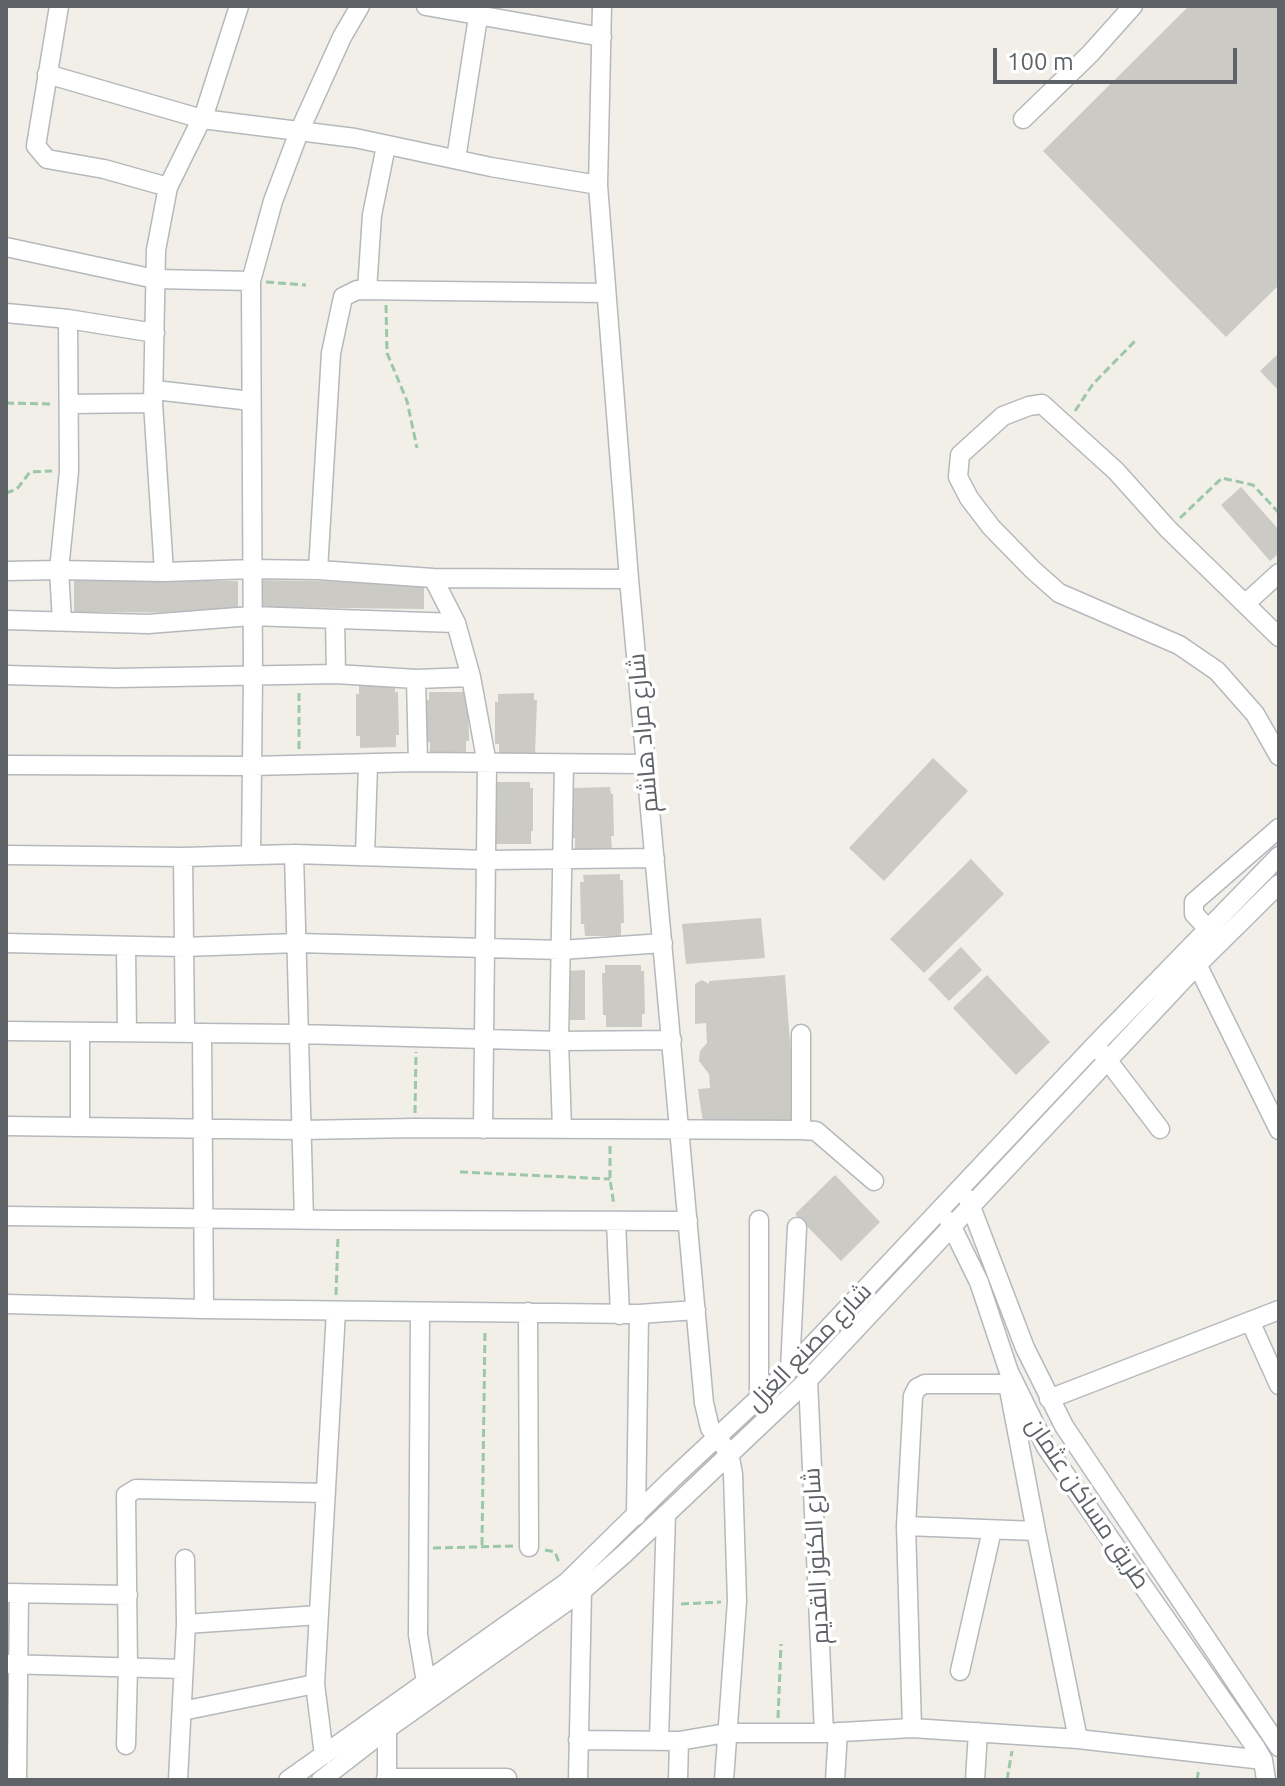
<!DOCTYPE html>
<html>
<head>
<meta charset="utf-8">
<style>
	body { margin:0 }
	#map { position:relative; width:1285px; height:1786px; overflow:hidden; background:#f1efe8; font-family:Ubuntu,sans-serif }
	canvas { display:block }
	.frame { position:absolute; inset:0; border:8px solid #5f6368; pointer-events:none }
	.scale { position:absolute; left:993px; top:48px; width:244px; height:36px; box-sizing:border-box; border:4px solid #5f6368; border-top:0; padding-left:10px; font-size:24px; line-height:28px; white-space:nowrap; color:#5f6368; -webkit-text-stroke:6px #fff; paint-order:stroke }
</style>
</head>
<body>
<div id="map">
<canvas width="1285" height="1786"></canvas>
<div class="frame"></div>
<div class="scale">100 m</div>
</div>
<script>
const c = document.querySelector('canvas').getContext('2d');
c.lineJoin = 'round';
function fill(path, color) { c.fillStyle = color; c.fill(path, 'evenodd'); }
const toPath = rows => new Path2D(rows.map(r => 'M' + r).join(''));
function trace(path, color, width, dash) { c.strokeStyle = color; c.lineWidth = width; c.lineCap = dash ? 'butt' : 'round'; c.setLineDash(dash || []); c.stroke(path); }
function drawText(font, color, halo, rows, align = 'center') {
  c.font = font + ' Ubuntu,Cairo,sans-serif'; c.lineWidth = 7; c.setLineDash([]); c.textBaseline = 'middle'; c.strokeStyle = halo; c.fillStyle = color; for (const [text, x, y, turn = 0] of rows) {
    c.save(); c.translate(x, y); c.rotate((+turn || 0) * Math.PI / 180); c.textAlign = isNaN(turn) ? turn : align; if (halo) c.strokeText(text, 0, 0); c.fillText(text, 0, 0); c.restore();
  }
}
fill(toPath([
	[1189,6,1279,6,1279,285,1226,337,1043,151],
	[1279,353,1279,391,1260,371],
	[1241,487,1279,530,1279,553,1270,561,1221,505],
	[74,580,238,581,238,613,74,612],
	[259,580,424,583,424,609,259,607],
	[359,686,395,686,395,692,398,692,399,735,396,735,396,747,360,748,360,736,356,736,356,694,359,694],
	[429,692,465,692,465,698,468,698,469,741,466,741,466,754,430,754,430,742,426,742,426,700,429,700],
	[534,693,534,700,537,700,535,755,499,756,499,744,495,744,495,702,498,702,498,694],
	[933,758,968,791,884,881,849,848],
	[493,782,530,782,530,788,533,788,533,831,531,831,531,844,495,844],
	[610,787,611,794,613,794,614,836,611,836,612,849,575,849,575,838,572,838,571,795,574,795,574,788],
	[971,859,1004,894,924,973,890,939],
	[620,874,620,880,623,880,624,923,621,923,621,936,585,936,584,924,581,924,580,882,584,882,583,875],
	[761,918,765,958,686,964,682,924],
	[961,947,982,970,949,1001,928,979],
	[605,965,641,965,641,971,644,971,645,1014,642,1014,642,1027,606,1027,606,1015,603,1015,602,973,605,973],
	[585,970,585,1020,566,1020,566,971],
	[785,975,796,1124,703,1123,698,1089,710,1088,709,1074,699,1061,700,1051,707,1043,706,1023,695,1024,695,984,702,980,709,984,709,981],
	[987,975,1050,1042,1016,1075,953,1008],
	[835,1175,880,1222,841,1261,795,1214]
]), '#cccac5');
const minor = toPath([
	[59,6,36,146,47,159,104,169,168,187],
	[426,6,602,37],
	[602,6,598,185,629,579,704,1403,710,1428,729,1453,733,1474,737,1601,724,1780],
	[47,74,202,119,355,138,491,167,598,185],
	[1023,119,1090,54,1133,6],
	[456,159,478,17],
	[6,247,155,279,251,281],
	[367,290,372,215,386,146],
	[6,313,68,319,155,333],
	[155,390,251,401],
	[69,404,153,403],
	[318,570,331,353,343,297,357,290,606,293],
	[6,571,59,570,164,572,253,569,318,570,433,578,629,579],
	[164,572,153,403,156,250,168,187,205,112,239,6],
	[433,578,456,623],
	[1245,604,1279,573],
	[335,619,336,674],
	[6,620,148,624,251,616,456,623,471,677,487,764,483,1129],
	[62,621,59,570,69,471,68,319],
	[1279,637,1168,529,1116,471,1042,404,1029,406,1003,416,960,455,958,477,969,498,991,527,1033,570,1059,593,1179,645,1217,671,1255,714,1279,756],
	[6,675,116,678,336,674,416,679,471,677],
	[416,679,418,762],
	[6,765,251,766,418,762,646,764],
	[251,854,253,676,251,281,273,201,299,132,342,37,360,6],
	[294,854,304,1220],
	[6,855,183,857,294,854,488,860,655,858],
	[365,855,368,765],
	[183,857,185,1032],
	[1216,937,1194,914,1194,902,1279,828],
	[6,943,183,947,298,943,561,950,663,943],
	[126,947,127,1032],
	[1193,956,1279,1130],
	[6,1031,298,1034,559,1041,672,1040],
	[202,1033,204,1309],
	[1102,1053,1160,1129],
	[6,1126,300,1130,415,1128,801,1130,816,1131,874,1181],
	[80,1126,80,1032],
	[562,1129,559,1041,564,764],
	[801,1130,801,1034],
	[968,1199,1025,1348,1064,1426,1279,1747],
	[6,1216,338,1220,688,1221],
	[759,1220,759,1400],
	[616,1221,620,1315],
	[949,1221,979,1282,1009,1372,1046,1447,1256,1748,1263,1760,1266,1780],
	[6,1304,204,1309,639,1314,636,1516],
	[420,1312,418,1635,426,1682],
	[528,1312,529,1547],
	[639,1314,696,1310],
	[1250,1321,1279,1385],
	[790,1369,797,1227],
	[808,1380,824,1733],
	[1049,1399,1279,1310],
	[906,1526,1036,1531,1078,1739],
	[6,1593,128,1595],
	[186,1624,319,1615],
	[6,1664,183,1669],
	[960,1671,992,1530],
	[182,1711,315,1684],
	[912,1728,906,1526,913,1396,917,1388,925,1384,1008,1384,1036,1531],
	[578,1740,679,1741,726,1733,824,1733,912,1728,1078,1739,1263,1760],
	[659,1740,666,1514],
	[126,1745,128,1668,126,1495,136,1489,326,1493],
	[324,1755,315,1684,336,1311],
	[386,1778,507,1778],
	[17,1780,19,1593],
	[178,1780,186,1624,185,1559],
	[288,1780,567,1582,672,1479,790,1369,1096,1044,1279,856],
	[321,1780,387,1729,582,1591,623,1555,808,1380,1197,965,1279,884],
	[387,1780,387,1729],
	[578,1780,582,1591],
	[678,1780,679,1741],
	[835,1780,838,1732],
	[975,1780,978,1732]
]);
trace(minor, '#b5b8bc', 21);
trace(toPath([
	[266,282,306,285],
	[386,305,387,353,407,401,417,448],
	[6,403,53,404],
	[1075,411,1093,384,1136,340],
	[6,493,17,489,30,472,52,471],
	[1180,518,1222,478,1253,485,1279,513],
	[299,749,299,693],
	[415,1113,416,1052],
	[610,1146,610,1179,614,1206],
	[460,1172,610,1179],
	[336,1295,338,1235],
	[482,1545,485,1329],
	[433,1548,514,1546],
	[545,1550,555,1552,560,1565],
	[681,1604,721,1602],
	[778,1718,781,1644],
	[1007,1780,1012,1751],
	[1197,1780,1199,1768]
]), '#9cc7a9', 3, [8, 4]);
trace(minor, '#fff', 18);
drawText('24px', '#5f6368', '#fff', [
	["شارع مراد هاشم",643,733,-95],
	["شارع مصنع الغزل",809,1347,-46],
	["طريق مساكن عثمان",1088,1503,56],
	["شارع الكنوز القديم",816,1556,-93]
]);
</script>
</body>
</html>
